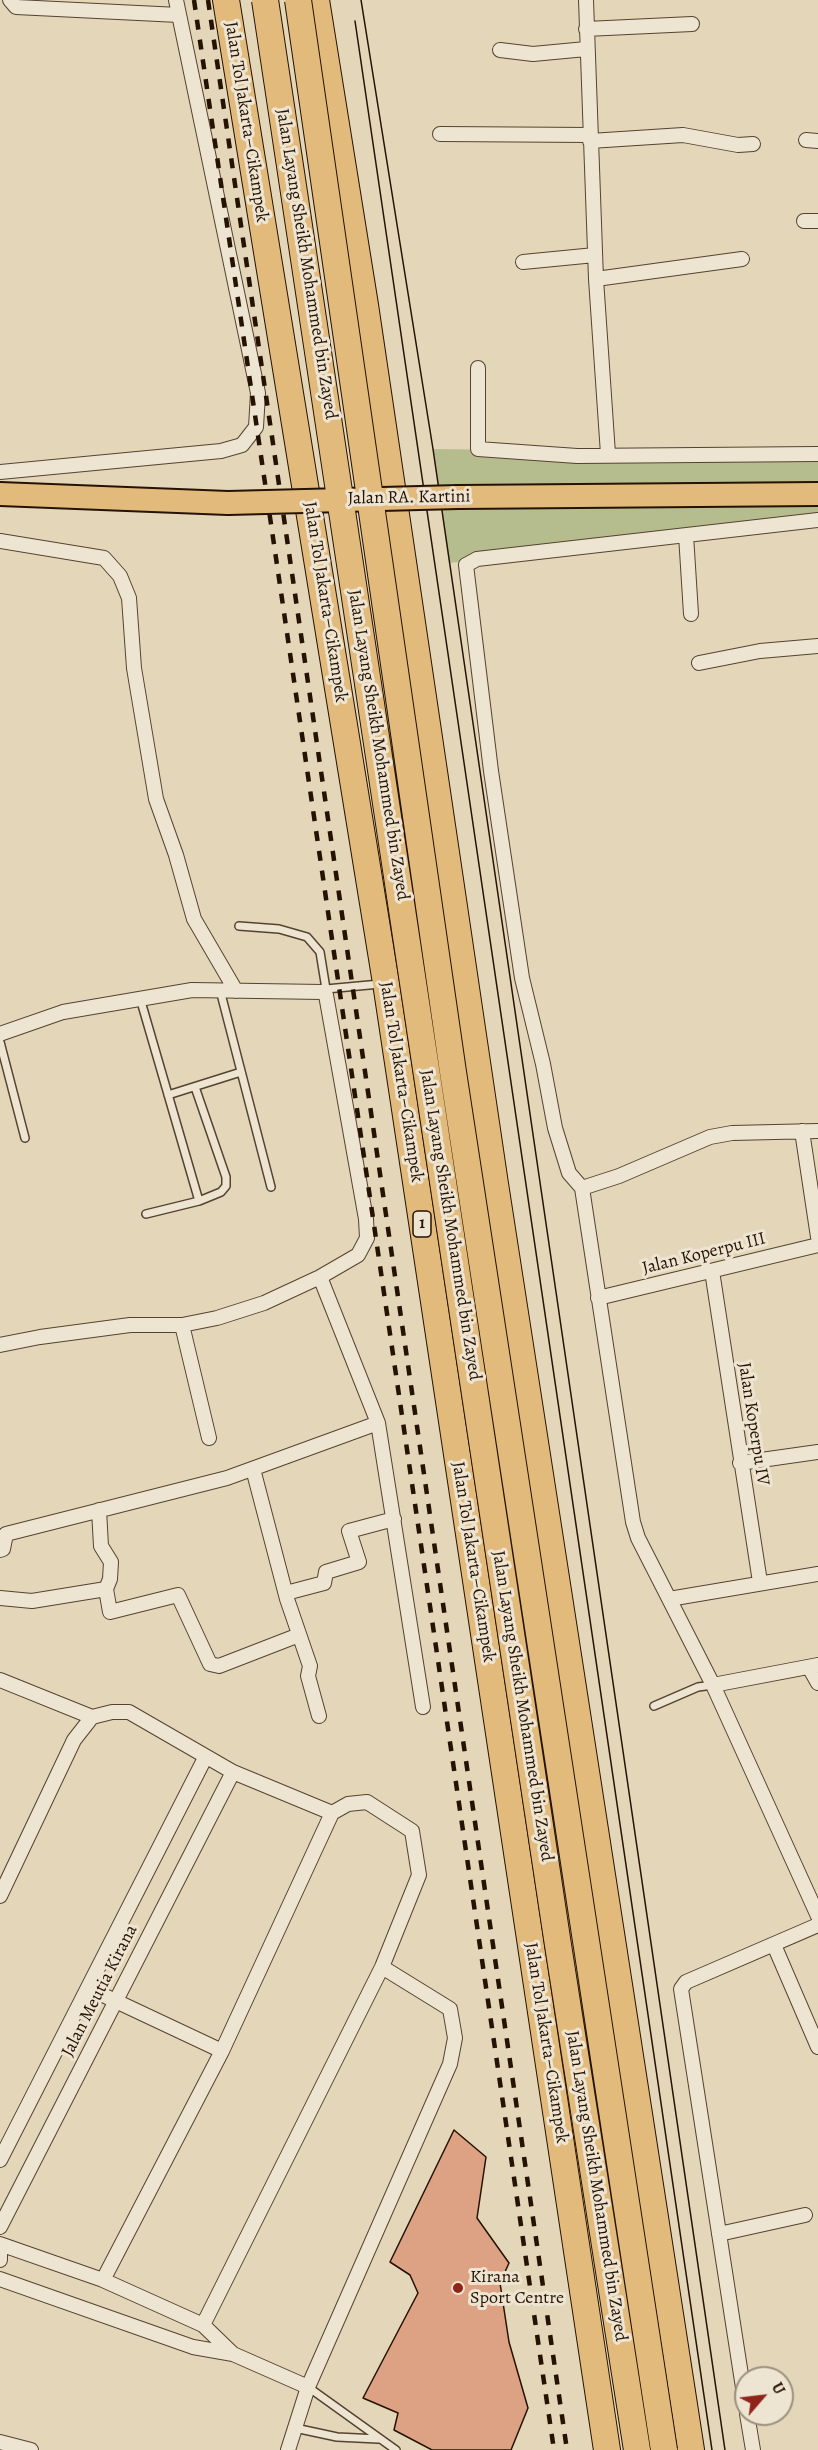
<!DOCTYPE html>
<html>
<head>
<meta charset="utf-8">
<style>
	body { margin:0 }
	#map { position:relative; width:818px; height:2450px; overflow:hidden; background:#e4d6b9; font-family:Alegreya,serif }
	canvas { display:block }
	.north { position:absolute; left:734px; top:2366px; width:60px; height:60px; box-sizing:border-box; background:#ede4d2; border:2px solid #9d907e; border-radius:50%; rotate:62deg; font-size:16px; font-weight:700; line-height:24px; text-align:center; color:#261201 }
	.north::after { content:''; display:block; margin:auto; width:21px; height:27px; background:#8f2418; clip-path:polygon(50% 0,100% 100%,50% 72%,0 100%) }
</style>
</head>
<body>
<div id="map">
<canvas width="818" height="2450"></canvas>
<div class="north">U</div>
</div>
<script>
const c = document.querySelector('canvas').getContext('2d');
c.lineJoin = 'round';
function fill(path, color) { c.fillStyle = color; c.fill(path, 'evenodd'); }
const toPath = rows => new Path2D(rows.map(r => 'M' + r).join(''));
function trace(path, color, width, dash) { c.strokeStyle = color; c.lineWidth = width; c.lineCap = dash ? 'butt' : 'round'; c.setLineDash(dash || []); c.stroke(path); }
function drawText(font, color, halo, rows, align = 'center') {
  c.font = font + ' Alegreya,serif'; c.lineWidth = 6; c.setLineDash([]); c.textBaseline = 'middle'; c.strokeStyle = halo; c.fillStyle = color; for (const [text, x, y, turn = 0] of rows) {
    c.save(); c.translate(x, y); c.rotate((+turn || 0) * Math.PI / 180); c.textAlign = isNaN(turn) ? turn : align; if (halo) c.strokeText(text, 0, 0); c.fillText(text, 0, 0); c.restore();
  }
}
fill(toPath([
	[433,449,818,454,818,520,449,563]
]), '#b5bd8f');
const building = toPath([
	[454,2130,486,2157,477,2218,509,2263,500,2283,509,2342,528,2408,511,2450,432,2450,394,2430,398,2413,363,2398,418,2293,410,2275,390,2262,454,2130]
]);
fill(building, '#dda183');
trace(building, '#261201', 1.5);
const lane = toPath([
	[239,926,279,929,307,937,320,952,326,989,323,992],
	[326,989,380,984],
	[220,990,271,1187],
	[140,998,199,1201],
	[0,1042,25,1138],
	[168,1095,241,1072],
	[146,1214,199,1201,221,1192,226,1186,226,1177,195,1087],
	[654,1706,698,1687,713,1685],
	[308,2387,396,2450],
	[295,2428,337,2437,378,2439]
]);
const street = toPath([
	[10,0,16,7,179,15],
	[586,0,596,279,608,454],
	[586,29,692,24],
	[500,50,533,54,586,49],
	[440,134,590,135],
	[806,140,818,141],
	[590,141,683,135,738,145,753,144],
	[804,221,818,221],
	[523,262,595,255],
	[596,279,742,259],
	[478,368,478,449,577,456,818,454],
	[0,472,221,451,242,445,256,427,258,393,176,0],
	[818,520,477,559,466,565,491,771,522,978,543,1064,555,1128,569,1173,582,1188,633,1522,638,1538,713,1685,818,1916],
	[686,535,691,614],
	[0,541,104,558,120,576,129,598,134,668,156,799,176,855,194,919,236,991],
	[699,663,760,651,818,646],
	[0,1034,63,1012,192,990,323,992,326,995,366,1219,367,1238,358,1255,320,1277,264,1303,217,1318,182,1325,130,1325,40,1337,0,1345],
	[802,1131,818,1237],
	[582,1188,619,1176,710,1137,732,1133,818,1131],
	[712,1271,760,1582],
	[320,1277,378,1423,423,1707],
	[598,1298,818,1245],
	[182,1325,209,1438],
	[740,1463,818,1452],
	[253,1469,287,1599,310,1666,308,1676,319,1716],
	[99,1510,101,1546,111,1562,110,1579,106,1589,110,1612,178,1595,210,1664,219,1666,299,1635],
	[0,1550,3,1549,6,1534,227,1478,378,1423],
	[286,1593,324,1583,326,1572,359,1562,349,1531,394,1519],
	[0,1598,32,1601,106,1589],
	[669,1599,818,1574],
	[809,1667,818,1683],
	[0,1680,92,1717],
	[713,1685,818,1665],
	[0,1896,74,1740,92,1717,112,1712,129,1712,233,1772,332,1813,348,1804,367,1802,412,1831,419,1875,382,1967,203,2325],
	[774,1945,818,2047],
	[88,1988,222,2051],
	[0,2160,205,1758],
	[0,2227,233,1772],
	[719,2234,805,2215],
	[0,2244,103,2280,203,2325,233,2354],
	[0,2248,0,2260],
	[0,2279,193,2347,233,2354,308,2387],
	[103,2280,222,2051,332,1813],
	[746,2407,681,1989,686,1982,818,1925],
	[747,2414,753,2450],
	[0,2442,31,2450],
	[288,2450,308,2387,450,2064,455,2038,450,2009,382,1967]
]);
const primary = toPath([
	[0,494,228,503],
	[458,497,818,494]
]);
const highway = toPath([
	[226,0,386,983,607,2450],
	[316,0,365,305,495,1184,691,2450]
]);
trace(lane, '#56432f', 10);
trace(street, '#56432f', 16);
trace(primary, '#261201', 26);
trace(highway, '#261201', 28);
trace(lane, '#ede4d2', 7);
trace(street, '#ede4d2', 14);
trace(primary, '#e2bb7c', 22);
trace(highway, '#e2bb7c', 26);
trace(toPath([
	[361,0,433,449,725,2450],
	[355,21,712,2450]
]), '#261201', 1.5);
trace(toPath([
	[194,0,554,2450],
	[208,0,567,2450]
]), '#261201', 4.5, [10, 10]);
const primaryBridge = toPath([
	[228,503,458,497]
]);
const highwayBridge = toPath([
	[265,0,558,1945,637,2450],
	[298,0,453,1072,664,2450]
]);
trace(primaryBridge, '#261201', 26, []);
trace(highwayBridge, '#261201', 28, []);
trace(primaryBridge, '#e2bb7c', 22);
trace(highwayBridge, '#e2bb7c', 26);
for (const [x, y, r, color] of [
	[458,2288,6,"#8f2418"]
]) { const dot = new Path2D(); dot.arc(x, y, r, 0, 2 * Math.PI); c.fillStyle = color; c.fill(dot); trace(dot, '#ede4d2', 2); }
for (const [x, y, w] of [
	[422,1224,18]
]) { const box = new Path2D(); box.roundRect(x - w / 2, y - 13, w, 26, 4.5); c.fillStyle = '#ede4d2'; c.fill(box); trace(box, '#261201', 1.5); }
drawText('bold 16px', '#261201', null, [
	["1",422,1224]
]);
drawText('18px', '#261201', '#ede4d2', [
	["Jalan Tol Jakarta–Cikampek",246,122,81],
	["Jalan Layang Sheikh Mohammed bin Zayed",306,264,81],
	["Jalan RA. Kartini",409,498,-1],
	["Jalan Tol Jakarta–Cikampek",325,602,81],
	["Jalan Layang Sheikh Mohammed bin Zayed",378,745,81],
	["Jalan Tol Jakarta–Cikampek",401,1082,81],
	["Jalan Layang Sheikh Mohammed bin Zayed",450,1225,81],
	["Jalan Koperpu III",704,1254,-14],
	["Jalan Koperpu IV",753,1424,81],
	["Jalan Tol Jakarta–Cikampek",473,1562,81],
	["Jalan Layang Sheikh Mohammed bin Zayed",522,1706,81],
	["Jalan Meutia Kirana",100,1991,-63],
	["Jalan Tol Jakarta–Cikampek",546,2043,81],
	["Jalan Layang Sheikh Mohammed bin Zayed",596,2186,81]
]);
drawText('18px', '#261201', '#ede4d2', [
	["Kirana",470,2278],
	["Sport Centre",470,2299]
], 'left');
</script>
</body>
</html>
